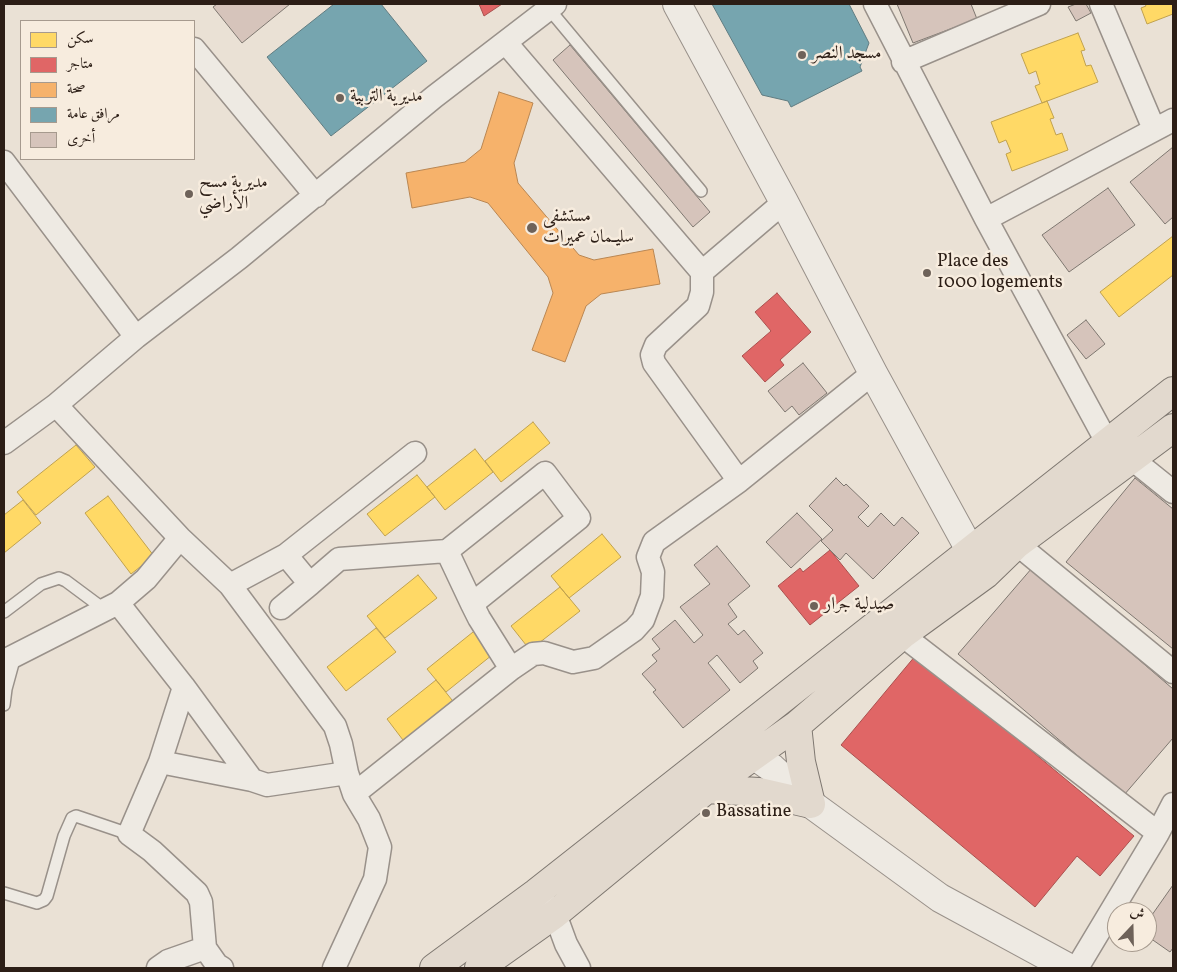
<!DOCTYPE html>
<html>
<head>
<meta charset="utf-8">
<style>
	body { margin:0 }
	#map { position:relative; width:1177px; height:972px; overflow:hidden; background:#eae1d5; font-family:Vollkorn,Amiri,serif }
	canvas { display:block }
	.frame { position:absolute; inset:0; border:5px solid #2c1e16; pointer-events:none }
	.legend { position:absolute; left:20px; top:20px; width:175px; height:140px; box-sizing:border-box; background:#f7ecde; border:1px solid #a69a8e; margin:0; padding:6px 9px; list-style:none; font-size:15px; color:#2c1e16 }
	.legend li { display:flex; align-items:center; gap:10px; height:25px }
	.legend b { width:25px; border:1px solid #a69a8e }
	.north { position:absolute; left:1107px; top:902px; width:50px; height:50px; box-sizing:border-box; background:#f7ecde; border:1px solid #a69a8e; border-radius:50%; rotate:21deg; font-size:14px; font-weight:700; line-height:20px; text-align:center; color:#2c1e16 }
	.north::after { content:''; display:block; margin:auto; width:18px; height:22px; background:#6e6259; clip-path:polygon(50% 0,100% 100%,50% 72%,0 100%) }
</style>
</head>
<body>
<div id="map">
<canvas width="1177" height="972"></canvas>
<div class="frame"></div>
<ul class="legend">
<li><b style="height:14px;background:#ffd966"></b>سكن</li>
<li><b style="height:14px;background:#e06666"></b>متاجر</li>
<li><b style="height:14px;background:#f6b26b"></b>صحة</li>
<li><b style="height:14px;background:#76a5af"></b>مرافق عامة</li>
<li><b style="height:14px;background:#d6c4bb"></b>أخرى</li>
</ul>
<div class="north">ش</div>
</div>
<script>
const c = document.querySelector('canvas').getContext('2d');
c.lineJoin = 'round';
function fill(path, color) { c.fillStyle = color; c.fill(path, 'evenodd'); }
const toPath = rows => new Path2D(rows.map(r => 'M' + r).join(''));
function trace(path, color, width, dash) { c.strokeStyle = color; c.lineWidth = width; c.lineCap = dash ? 'butt' : 'round'; c.setLineDash(dash || []); c.stroke(path); }
function drawText(font, color, halo, rows, align = 'center') {
  c.font = font + ' Vollkorn,Amiri,serif'; c.lineWidth = 5; c.setLineDash([]); c.textBaseline = 'middle'; c.strokeStyle = halo; c.fillStyle = color; for (const [text, x, y, turn = 0] of rows) {
    c.save(); c.translate(x, y); c.rotate((+turn || 0) * Math.PI / 180); c.textAlign = isNaN(turn) ? turn : align; if (halo) c.strokeText(text, 0, 0); c.fillText(text, 0, 0); c.restore();
  }
}
const homes = toPath([
	[1145,4,1173,4,1173,14,1147,24,1141,8,1146,6,1145,4],
	[1078,33,1085,50,1081,51,1086,66,1091,65,1098,82,1042,103,1035,86,1040,84,1036,71,1029,74,1021,54,1078,33],
	[1047,101,1054,118,1050,119,1056,135,1062,133,1068,150,1012,171,1006,154,1011,152,1006,140,999,143,991,122,1047,101],
	[1173,236,1173,275,1119,317,1100,292,1173,236],
	[533,422,550,443,501,482,485,461,533,422],
	[76,445,95,467,36,515,17,492,76,445],
	[475,449,493,472,445,510,427,487,475,449],
	[417,475,435,497,385,536,367,514,417,475],
	[108,496,154,556,131,574,85,513,108,496],
	[23,500,41,523,4,553,4,515,23,500],
	[602,534,621,557,569,598,551,576,602,534],
	[418,575,437,598,385,638,367,616,418,575],
	[560,587,580,611,530,650,511,626,560,587],
	[376,628,396,652,346,691,327,667,376,628],
	[478,628,497,651,446,692,427,669,478,628],
	[436,680,456,705,406,744,387,719,436,680]
]);
fill(homes, '#ffd966');
trace(homes, '#c0a14e', 1);
const shops = toPath([
	[479,4,502,4,484,16,479,4],
	[777,293,811,332,780,360,784,365,765,382,742,356,771,331,755,312,777,293],
	[830,550,859,586,810,625,778,586,800,568,803,572,830,550],
	[916,655,1134,836,1100,876,1077,856,1035,907,841,745,916,655]
]);
fill(shops, '#e06666');
trace(shops, '#aa504e', 1);
const health = toPath([
	[499,92,533,103,514,163,518,183,579,255,594,260,653,249,660,284,601,294,586,306,565,362,532,350,553,293,548,277,488,203,470,197,412,208,406,173,465,162,481,149,499,92]
]);
fill(health, '#f6b26b');
trace(health, '#b98652', 1);
const public = toPath([
	[334,4,381,4,427,61,331,136,267,57,334,4],
	[712,4,849,4,869,43,860,67,862,71,791,107,788,101,762,95,712,4]
]);
fill(public, '#76a5af');
trace(public, '#607c81', 1);
const building = toPath([
	[217,4,290,4,242,43,213,7,217,4],
	[897,4,971,4,977,19,913,43,897,4],
	[1076,4,1086,4,1091,13,1076,21,1068,7,1076,4],
	[570,45,710,212,693,227,553,60,570,45],
	[1173,147,1173,217,1165,224,1130,182,1173,147],
	[1108,188,1135,225,1069,272,1042,235,1108,188],
	[1086,320,1105,344,1086,359,1067,335,1086,320],
	[803,363,827,393,799,415,792,406,785,412,768,391,803,363],
	[836,478,844,486,846,484,869,506,858,517,868,527,881,513,894,526,902,517,919,533,873,579,846,553,840,560,821,541,833,530,809,506,836,478],
	[1135,478,1173,509,1173,649,1066,562,1135,478],
	[797,513,822,539,791,568,766,542,797,513],
	[717,546,750,586,728,604,737,617,728,624,738,635,744,630,763,653,753,661,758,668,740,683,717,655,708,663,730,690,683,728,653,692,656,690,642,674,657,661,652,655,660,649,652,639,675,620,694,643,703,635,680,607,710,584,694,565,717,546],
	[1032,568,1173,689,1173,738,1124,795,958,654,1032,568],
	[1173,885,1173,948,1170,952,1150,938,1152,935,1147,931,1147,922,1173,885]
]);
fill(building, '#d6c4bb');
trace(building, '#7e7770', 1);
const service = toPath([
	[549,9,701,191],
	[4,612,41,584,59,578,66,581,105,610],
	[4,705,6,689,15,656],
	[4,893,37,903,44,900,47,896,64,836,72,818,76,816,129,834]
]);
const minor = toPath([
	[875,4,986,219,1108,444,1132,459,1173,492],
	[1101,4,1154,129],
	[506,43,702,272,784,202],
	[194,49,316,196],
	[903,62,1039,4],
	[4,162,136,337],
	[986,219,1173,120],
	[702,272,702,292,698,306,656,345,652,355,654,363,739,481],
	[56,405,180,538,230,585,335,726,341,744,347,773,354,794,369,819,380,847,375,879,334,968],
	[4,443,56,405,136,337,239,258,434,97,555,4],
	[1017,544,1173,672],
	[310,584,339,559,447,551,545,473,579,518,472,604,447,551],
	[230,585,286,555,415,453],
	[118,603,184,687,252,780,267,785,347,773],
	[472,604,479,618,511,669],
	[281,608,310,584,286,555],
	[902,635,1158,833],
	[4,661,118,603,146,579,180,538],
	[184,687,160,762,129,834,152,851,197,893,201,902,205,948,217,965,222,968],
	[160,762,252,780],
	[354,794,511,669,533,654,544,653,573,662,594,658,634,630,643,620,652,596,653,572,648,557,654,542,739,481,873,373],
	[544,902,555,914,566,944,579,968],
	[158,968,168,961,205,948],
	[1077,968,1158,833,1173,804]
]);
const tertiary = toPath([
	[677,4,784,202,873,373,970,550,983,569],
	[739,739,755,756,772,768,811,804,940,898,1069,968]
]);
const primary = toPath([
	[707,789,759,792,811,804,801,762,797,725],
	[434,968,536,893,1173,391],
	[479,968,555,914,707,789,797,725,902,635,986,574,1017,544,1173,428]
]);
trace(service, '#99918a', 14);
trace(minor, '#99918a', 25);
trace(tertiary, '#99918a', 30);
trace(primary, '#7e7770', 30);
trace(service, '#eeeae3', 11);
trace(minor, '#eeeae3', 22);
trace(tertiary, '#eeeae3', 28);
trace(primary, '#e2d9ce', 28);
for (const [x, y, r, color] of [
	[802,55,5,"#6e6259"],
	[340,98,5,"#6e6259"],
	[189,194,5,"#6e6259"],
	[532,228,6,"#6e6259"],
	[927,273,5,"#6e6259"],
	[814,606,5,"#6e6259"],
	[706,813,5,"#6e6259"]
]) { const dot = new Path2D(); dot.arc(x, y, r, 0, 2 * Math.PI); c.fillStyle = color; c.fill(dot); trace(dot, '#f7ecde', 2); }
drawText('18px', '#2c1e16', '#f7ecde', [
	["مسجد النصر",812,55],
	["مديرية التربية",350,98],
	["مديرية مسح",199,184],
	["الأراضي",199,205],
	["مستشفى",543,218],
	["سليـمان عميرات",543,239],
	["Place des",937,263],
	["1000 logements",937,284],
	["صيدلية جرار",824,606],
	["Bassatine",716,813]
], 'left');
</script>
</body>
</html>
